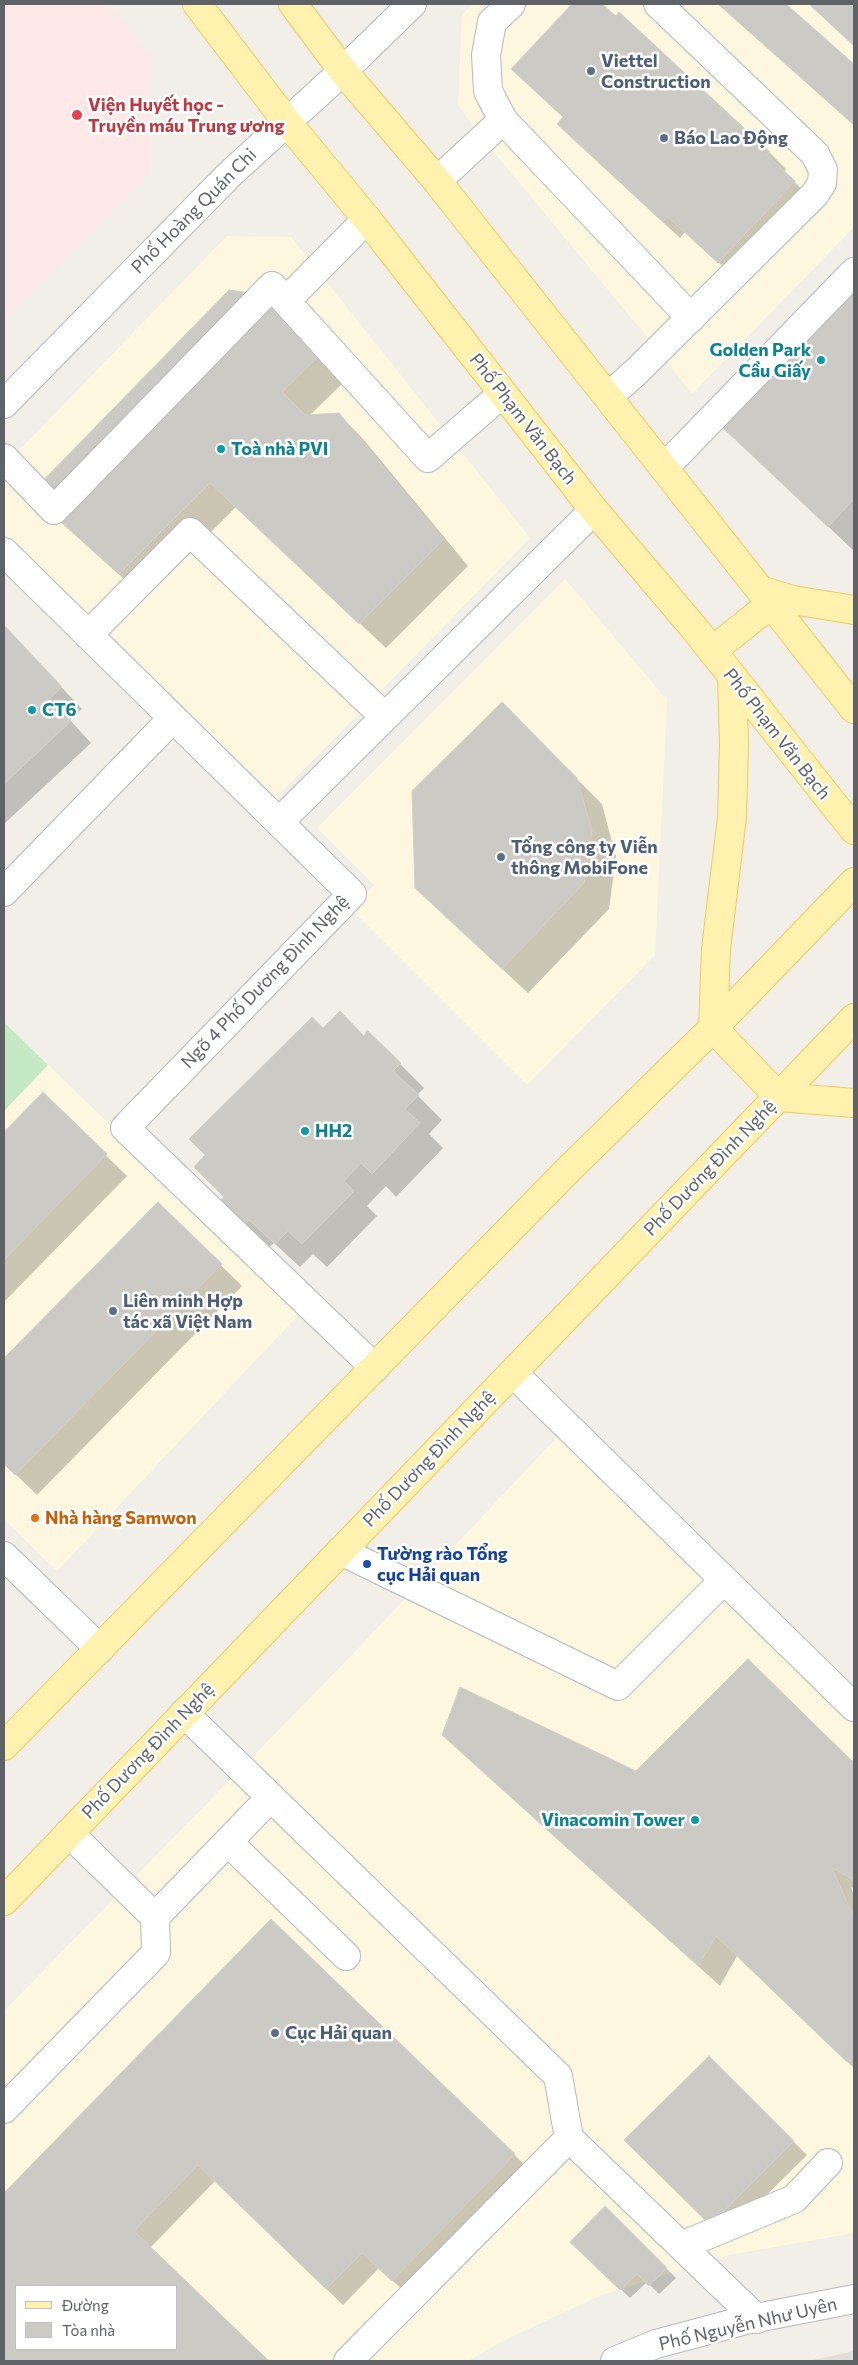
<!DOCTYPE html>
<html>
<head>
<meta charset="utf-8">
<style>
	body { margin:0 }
	#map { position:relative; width:858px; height:2365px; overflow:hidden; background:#f1efe8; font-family:Commissioner,sans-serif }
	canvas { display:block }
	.frame { position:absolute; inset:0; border:5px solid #5f6368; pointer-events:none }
	.legend { position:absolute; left:15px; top:2285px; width:162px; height:65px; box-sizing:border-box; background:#fff; border:1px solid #bfc1c3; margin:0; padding:6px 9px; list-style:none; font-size:15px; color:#5f6368 }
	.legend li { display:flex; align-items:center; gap:10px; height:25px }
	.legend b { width:25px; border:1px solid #bfc1c3 }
</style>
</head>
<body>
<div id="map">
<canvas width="858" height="2365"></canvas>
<div class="frame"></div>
<ul class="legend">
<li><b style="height:6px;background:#fff2af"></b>Đường</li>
<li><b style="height:14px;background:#cccac5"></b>Tòa nhà</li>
</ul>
</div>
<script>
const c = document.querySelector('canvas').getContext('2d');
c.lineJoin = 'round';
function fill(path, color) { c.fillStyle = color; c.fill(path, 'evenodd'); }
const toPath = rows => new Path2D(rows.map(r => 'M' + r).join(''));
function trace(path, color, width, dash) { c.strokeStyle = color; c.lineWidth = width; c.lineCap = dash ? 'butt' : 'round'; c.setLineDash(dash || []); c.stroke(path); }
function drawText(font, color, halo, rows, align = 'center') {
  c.font = font + ' Commissioner,sans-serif'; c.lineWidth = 5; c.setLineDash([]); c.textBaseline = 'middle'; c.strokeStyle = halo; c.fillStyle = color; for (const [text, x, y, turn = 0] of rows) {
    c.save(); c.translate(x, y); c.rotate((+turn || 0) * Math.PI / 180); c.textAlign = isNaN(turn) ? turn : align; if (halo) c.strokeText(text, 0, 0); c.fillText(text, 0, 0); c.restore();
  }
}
fill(toPath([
	[472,4,854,4,854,227,692,394,658,350,483,139,458,105,462,15],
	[227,236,291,237,530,538,274,800,4,534,4,466],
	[565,579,667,700,655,955,527,1085,352,910,374,885,317,828],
	[4,1022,302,1311,57,1571,4,1519],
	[575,1418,854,1691,854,2233,729,2255,599,2296,503,2341,468,2361,4,2361,4,2011,349,1658],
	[16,2286,176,2286,176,2349,16,2349]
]), '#fef7e0');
fill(toPath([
	[854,2351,854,2361,809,2361]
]), '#e1ded6');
fill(toPath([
	[4,4,108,4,151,55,149,174,4,320]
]), '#fce8e6');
fill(toPath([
	[4,1022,48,1065,4,1111]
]), '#c5e8c5');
fill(toPath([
	[574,4,601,4,616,18,619,14,770,153,786,169,784,172,811,198,736,278,685,232,680,238,575,141,558,124,564,118,513,69],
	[718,4,784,4,854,66,854,125],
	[809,4,854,4,854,45],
	[854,293,854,551,725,428],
	[264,297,344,382,309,416,339,414,364,440,468,566,386,648,236,507,145,598,57,519],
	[4,626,82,709,70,720,91,743,4,824],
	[502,704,602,804,616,857,609,909,528,993,442,913],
	[323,1029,365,1038,367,1032,400,1064,424,1088,417,1095,442,1120,429,1134,443,1148,396,1197,386,1186,367,1206,377,1216,327,1267,313,1254,300,1267,274,1243,266,1250,219,1204,226,1197],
	[43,1094,127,1176,4,1302,4,1134],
	[158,1203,242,1286,37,1495,4,1463,4,1360],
	[748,1661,854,1765,854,1889,851,1887,854,1895,854,2068,737,1956,720,1986,443,1734,636,1772],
	[271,1921,531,2171,409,2296,379,2268,343,2305,215,2181,150,2248,267,2361,8,2361,4,2357,4,2195],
	[16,2286,176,2286,176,2349,16,2349],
	[709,2058,807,2155,724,2237,626,2140],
	[605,2208,676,2278,659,2294,647,2282,630,2298,572,2242]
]), '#0003');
const building = toPath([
	[572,4,602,4,616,16,619,12,770,152,767,155,795,181,718,263,667,216,663,222,557,124,563,117,511,69,572,4],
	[718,4,786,4,854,64,854,125,718,4],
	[809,4,854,4,854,46,809,4],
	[229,290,264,295,319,356,282,392,305,415,339,413,443,540,359,624,210,483,119,574,30,494,229,290],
	[854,291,854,499,828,527,723,428,854,291],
	[4,625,62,687,50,698,71,721,4,784,4,625],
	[502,702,577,778,592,831,584,883,502,969,415,888,412,791,502,702],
	[340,1011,364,1036,367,1030,401,1063,393,1071,419,1095,405,1109,420,1123,372,1174,361,1163,344,1181,354,1191,302,1244,288,1231,275,1244,249,1220,242,1228,217,1204,224,1197,194,1167,205,1155,189,1139,312,1017,323,1028,340,1011],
	[43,1092,107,1154,4,1260,4,1132,43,1092],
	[158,1202,222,1264,15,1475,4,1464,4,1358,158,1202],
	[748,1659,854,1763,854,1880,832,1868,854,1918,854,2059,847,2062,716,1936,698,1966,442,1735,460,1687,636,1771,748,1659],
	[271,1919,515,2154,392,2281,362,2253,326,2289,198,2165,134,2231,269,2361,6,2361,4,2359,4,2193,271,1919],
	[16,2286,176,2286,176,2349,16,2349,16,2286],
	[709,2056,794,2141,710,2225,624,2140,709,2056],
	[605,2206,667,2268,649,2286,637,2274,620,2290,570,2242,605,2206]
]);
fill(building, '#cccac5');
trace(building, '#d6d1c6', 1);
const minor = toPath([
	[511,4,492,22,486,55,488,91,503,120,691,318],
	[437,181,503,120],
	[286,301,367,219],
	[608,397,637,371,815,194,822,183,823,170,815,154,658,4],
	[4,404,230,174,343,71,412,4],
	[4,458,54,510,272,286,428,458,503,393],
	[664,468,854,272],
	[4,552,352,894,125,1128,375,1368],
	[88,635,190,532,385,717],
	[279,822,594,510],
	[4,892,173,718],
	[513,1373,854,1707],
	[341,1551,618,1686,724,1580],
	[4,1556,100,1649],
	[184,1713,558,2076,569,2138,757,2319],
	[228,1842,346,1956],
	[155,1917,271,1797],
	[4,2109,156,1953,155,1917,69,1833],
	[681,2246,794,2199,828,2163],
	[348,2361,569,2138],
	[615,2361,656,2344,746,2320,854,2299]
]);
const major = toPath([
	[197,4,286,121,367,219,594,510,694,628,854,830],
	[293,4,343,71,437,181,854,709],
	[760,590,793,600,854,610],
	[712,651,771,604],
	[732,677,734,744,732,817,716,949,713,1028,779,1097,854,1103],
	[4,1746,567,1171,713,1028,854,882],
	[4,1901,854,1018]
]);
trace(minor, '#b5b8bc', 30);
trace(major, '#f2c960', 30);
trace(minor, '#fff', 28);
trace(major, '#fff2af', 28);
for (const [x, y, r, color] of [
	[591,71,5,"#5c6f8a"],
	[77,115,6,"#e0444e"],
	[664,138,5,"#5c6f8a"],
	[821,360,5,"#0f9aa8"],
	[221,449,5,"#0f9aa8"],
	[32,710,5,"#0f9aa8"],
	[501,857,5,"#5c6f8a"],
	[305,1131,5,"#0f9aa8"],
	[113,1311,5,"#5c6f8a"],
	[35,1518,5,"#e8710a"],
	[367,1564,5,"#1a4fb4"],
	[695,1820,5,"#0f9aa8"],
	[275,2033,5,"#5c6f8a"]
]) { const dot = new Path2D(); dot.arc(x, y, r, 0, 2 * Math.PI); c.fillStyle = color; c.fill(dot); trace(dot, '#fff', 2); }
drawText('bold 18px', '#4e5e75', '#fff', [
	["Viettel",601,61],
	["Construction",601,82],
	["Báo Lao Động",674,138],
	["Tổng công ty Viễn",511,847],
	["thông MobiFone",511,868],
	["Liên minh Hợp",123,1301],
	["tác xã Việt Nam",123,1322],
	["Cục Hải quan",285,2033]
], 'left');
drawText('bold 18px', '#be3a42', '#fff', [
	["Viện Huyết học -",88,105],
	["Truyền máu Trung ương",88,126]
], 'left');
drawText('18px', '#5f6368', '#fff', [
	["Phố Hoàng Quán Chi",194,211,-45],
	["Phố Phạm Văn Bạch",523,419,52],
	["Phố Phạm Văn Bạch",777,734,52],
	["Ngõ 4 Phố Dương Đình Nghệ",265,982,-46],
	["Phố Dương Đình Nghệ",710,1168,-46],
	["Phố Dương Đình Nghệ",429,1459,-46],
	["Phố Dương Đình Nghệ",148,1751,-46],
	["Phố Nguyễn Như Uyên",748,2324,-13]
]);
drawText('bold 18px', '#0d838f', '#fff', [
	["Golden Park",811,350,"right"],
	["Cầu Giấy",811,371,"right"],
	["Toà nhà PVI",231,449],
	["CT6",42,710],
	["HH2",315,1131],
	["Vinacomin Tower",685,1820,"right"]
], 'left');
drawText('bold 18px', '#c56008', '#fff', [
	["Nhà hàng Samwon",45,1518]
], 'left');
drawText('bold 18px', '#164399', '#fff', [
	["Tường rào Tổng",377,1554],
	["cục Hải quan",377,1575]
], 'left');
</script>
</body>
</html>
